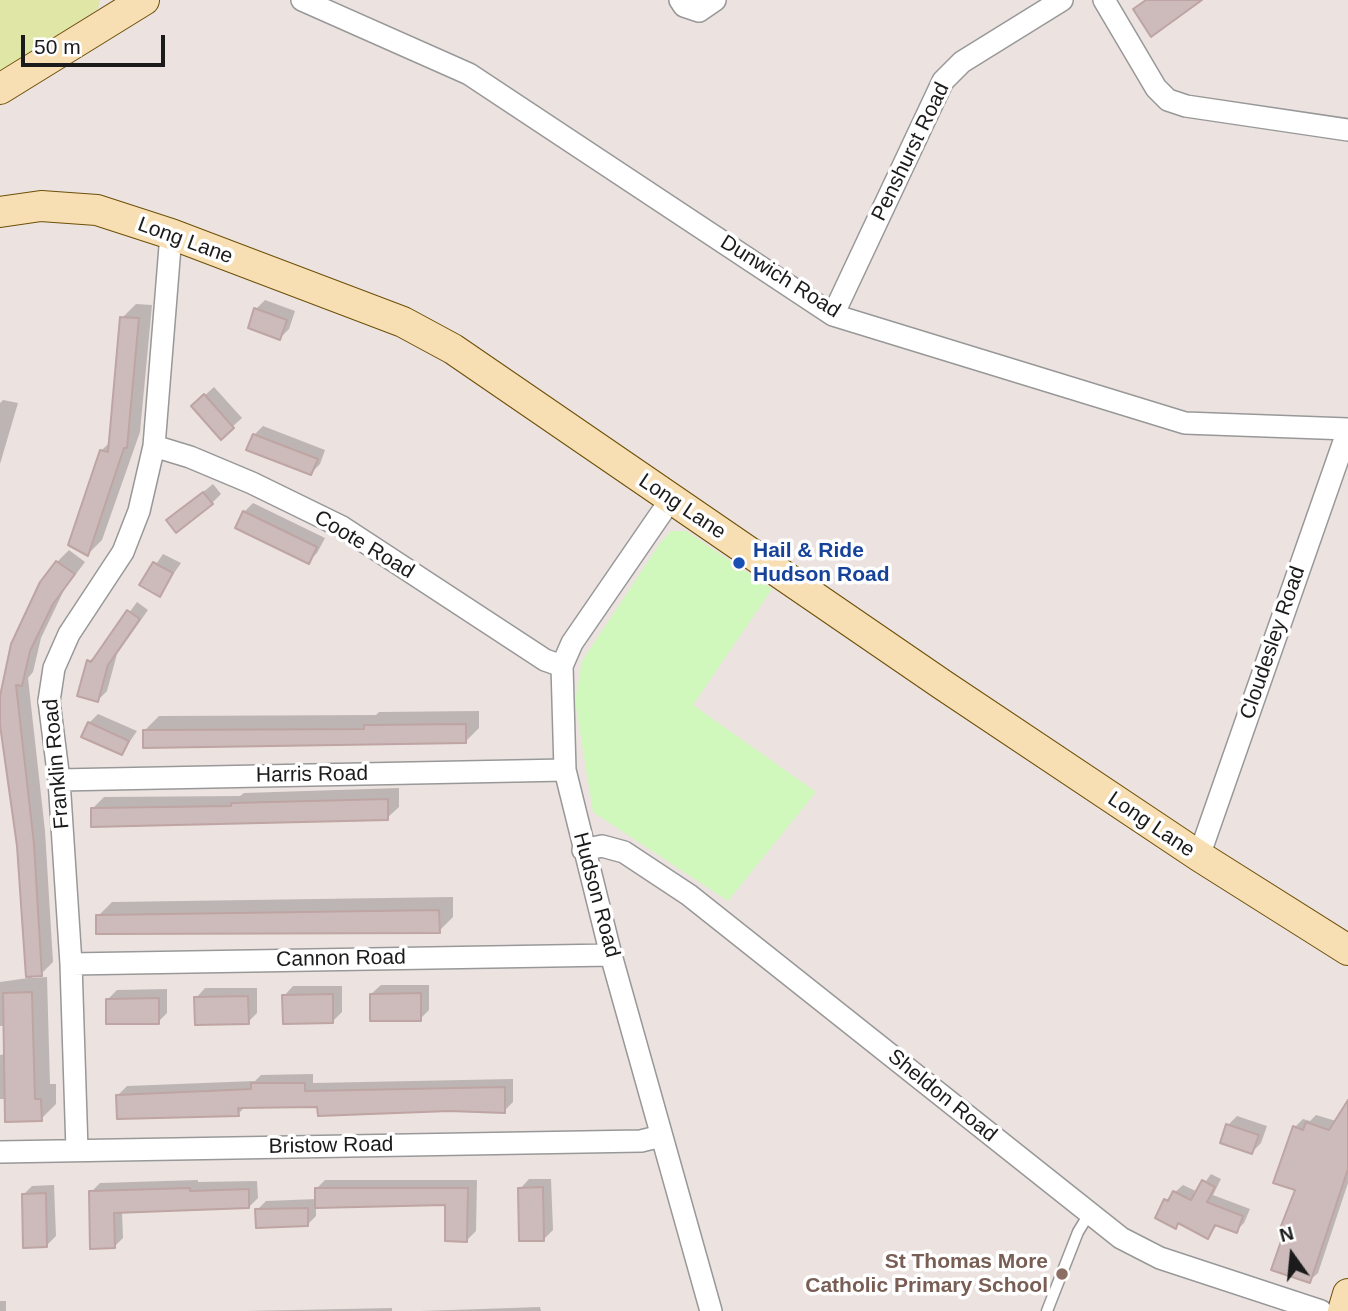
<!DOCTYPE html>
<html>
<head>
<meta charset="utf-8">
<style>
	body { margin:0 }
	#map { position:relative; width:1348px; height:1311px; overflow:hidden; background:#ece3e0; font-family:Helvetica,sans-serif }
	canvas { display:block }
	.north { position:absolute; left:1257px; top:1220px; width:70px; height:70px; -webkit-text-stroke:5px #fff; paint-order:stroke; rotate:345deg; font-size:19px; font-weight:700; line-height:28px; text-align:center; color:#1b1b1b }
	.north::after { content:''; display:block; margin:auto; width:24px; height:32px; background:#1b1b1b; clip-path:polygon(50% 0,100% 100%,50% 72%,0 100%) }
	.scale { position:absolute; left:21px; top:35px; width:144px; height:32px; box-sizing:border-box; border:4px solid #1b1b1b; border-top:0; padding-left:9px; font-size:21px; line-height:24px; white-space:nowrap; color:#1b1b1b; -webkit-text-stroke:5px #fff; paint-order:stroke }
</style>
</head>
<body>
<div id="map">
<canvas width="1348" height="1311"></canvas>
<div class="north">N</div>
<div class="scale">50 m</div>
</div>
<script>
const c = document.querySelector('canvas').getContext('2d');
c.lineJoin = 'round';
function fill(path, color) { c.fillStyle = color; c.fill(path, 'evenodd'); }
const toPath = rows => new Path2D(rows.map(r => 'M' + r).join(''));
function trace(path, color, width, dash) { c.strokeStyle = color; c.lineWidth = width; c.lineCap = dash ? 'butt' : 'round'; c.setLineDash(dash || []); c.stroke(path); }
function drawText(font, color, halo, rows, align = 'center') {
  c.font = font + ' Helvetica,sans-serif'; c.lineWidth = 7; c.setLineDash([]); c.textBaseline = 'middle'; c.strokeStyle = halo; c.fillStyle = color; for (const [text, x, y, turn = 0] of rows) {
    c.save(); c.translate(x, y); c.rotate((+turn || 0) * Math.PI / 180); c.textAlign = isNaN(turn) ? turn : align; if (halo) c.strokeText(text, 0, 0); c.fillText(text, 0, 0); c.restore();
  }
}
fill(toPath([
	[0,0,100,0,98,9,0,72]
]), '#e0e7a6');
fill(toPath([
	[671,531,686,531,772,589,693,705,816,792,728,901,593,812,575,701,582,661,660,543]
]), '#d0f8bc');
fill(toPath([
	[265,300,295,311,289,329,280,338,256,309],
	[136,304,152,305,140,432,102,540,88,554,101,451,110,442,122,318],
	[214,387,242,418,221,437,193,406],
	[3,400,18,403,0,464,0,403],
	[263,426,325,450,320,464,311,473,254,435],
	[213,484,221,494,212,503,169,520],
	[253,503,325,538,317,553,308,562,244,512],
	[69,550,85,562,64,590,41,638,33,672,28,678,45,831,53,962,41,974,32,975,32,978,47,977,50,1084,56,1084,56,1104,41,1119,7,1099,0,1099,0,1055,6,1054,6,1026,0,1026,0,982,28,978,19,846,0,704,57,562],
	[163,554,181,563,159,595,142,585],
	[137,602,148,610,117,654,107,691,98,700,89,661,100,653],
	[479,711,479,728,465,742,145,730,159,716,376,715,379,712],
	[98,714,137,731,122,753,89,723],
	[399,788,399,807,387,818,93,808,104,797,240,796,244,793],
	[453,897,453,917,439,931,98,916,112,902],
	[381,985,429,985,429,1010,420,1019,371,994],
	[293,986,342,986,342,1012,333,1021,284,996],
	[205,988,257,988,257,1013,248,1022,196,998],
	[167,989,167,1013,158,1022,108,999,117,990],
	[313,1074,313,1083,513,1079,513,1102,504,1111,319,1105,246,1106,238,1114,118,1095,127,1086,255,1081,261,1075],
	[1348,1103,1348,1183,1318,1273,1309,1281,1288,1226,1297,1189,1295,1127,1303,1119,1310,1121,1316,1115,1336,1121],
	[1237,1116,1267,1126,1261,1143,1252,1152,1228,1125],
	[1211,1174,1221,1179,1213,1195,1250,1209,1244,1223,1236,1231,1218,1224,1208,1237,1180,1222,1175,1226,1166,1200,1183,1185,1198,1192],
	[529,1179,551,1179,553,1230,544,1239,520,1189],
	[198,1180,198,1182,257,1181,258,1198,249,1207,122,1211,123,1238,114,1247,91,1192,100,1183],
	[325,1180,477,1180,476,1231,467,1240,447,1204,316,1207,316,1216,307,1225,257,1210,266,1201,317,1199,316,1189],
	[54,1185,56,1236,47,1245,23,1195,32,1186],
	[0,1301,6,1301,6,1311,0,1311],
	[540,1307,541,1311,421,1311],
	[392,1308,392,1311,245,1311]
]), '#0003');
const building = toPath([
	[1146,0,1202,0,1151,37,1133,9,1146,0],
	[254,308,287,320,280,340,248,328,254,308],
	[120,317,139,318,127,448,124,448,88,556,68,545,100,450,108,452,120,317],
	[204,394,234,428,221,440,191,406,204,394],
	[253,434,318,459,311,475,246,450,253,434],
	[203,492,213,504,176,533,166,520,203,492],
	[243,511,317,547,309,564,235,528,243,511],
	[56,561,75,574,53,604,30,651,22,686,16,685,34,844,42,976,26,977,17,846,0,725,0,696,11,644,40,582,56,561],
	[153,562,173,573,160,597,139,585,153,562],
	[127,610,140,619,108,665,98,702,77,696,87,660,91,662,127,610],
	[88,722,129,741,122,755,81,737,88,722],
	[466,724,466,743,143,748,143,730,364,729,364,725,466,724],
	[388,799,388,820,91,827,91,808,231,806,231,803,388,799],
	[439,910,440,933,96,934,96,915,439,910],
	[32,992,35,1099,41,1099,42,1121,5,1122,3,993,32,992],
	[421,993,421,1021,370,1021,370,994,421,993],
	[333,994,333,1023,283,1024,282,995,333,994],
	[248,996,249,1024,195,1025,194,997,248,996],
	[159,998,159,1024,106,1024,106,999,159,998],
	[251,1083,305,1083,305,1091,505,1087,505,1113,449,1111,318,1116,317,1107,238,1108,239,1116,117,1119,116,1095,251,1089,251,1083],
	[1348,1100,1348,1169,1310,1283,1271,1270,1286,1227,1281,1226,1295,1190,1273,1183,1293,1126,1303,1130,1306,1122,1329,1130,1348,1100],
	[1226,1124,1259,1135,1252,1154,1220,1143,1226,1124],
	[1202,1180,1215,1187,1207,1202,1243,1216,1237,1233,1215,1225,1208,1239,1178,1223,1176,1229,1155,1218,1164,1199,1168,1201,1173,1191,1191,1200,1202,1180],
	[543,1187,544,1241,519,1241,518,1188,543,1187],
	[190,1188,190,1191,249,1189,249,1208,114,1213,115,1248,90,1249,89,1191,190,1188],
	[315,1188,468,1188,467,1242,445,1241,445,1205,315,1208,315,1188],
	[46,1193,47,1247,23,1248,22,1194,46,1193],
	[308,1208,308,1226,256,1228,255,1209,308,1208]
]);
fill(building, '#ccbbba');
trace(building, '#bea4a3', 2);
const lane = toPath([
	[1047,1311,1078,1232,1089,1214]
]);
const street = toPath([
	[302,0,469,74,833,315,1185,423,1348,429],
	[680,0,684,6,699,11,715,0],
	[1104,0,1156,88,1168,100,1186,106,1348,130],
	[833,315,943,81,962,62,1062,0],
	[154,446,190,457,252,483,342,527,545,660,562,666],
	[671,499,572,643,562,666,565,770,611,955,711,1311],
	[59,780,565,770],
	[583,850,602,846,624,852,689,895,1121,1238,1160,1258,1321,1311],
	[1199,856,1348,430],
	[71,964,611,955],
	[77,1150,71,964,59,780,49,701,54,668,69,634,123,552,139,511,154,446,171,234],
	[0,1152,641,1141,661,1136]
]);
const secondary = toPath([
	[0,89,144,0],
	[0,212,41,206,97,210,171,234,403,322,453,349,943,685,1199,856,1348,950],
	[1343,1311,1348,1294]
]);
trace(lane, '#989898', 13);
trace(street, '#989898', 24);
trace(secondary, '#6d4f07', 32);
trace(lane, '#fff', 10);
trace(street, '#fff', 21);
trace(secondary, '#f7dfb3', 30);
for (const [x, y, r, color] of [
	[739,563,7,"#1a4fb4"],
	[1062,1274,7,"#8d6e63"]
]) { const dot = new Path2D(); dot.arc(x, y, r, 0, 2 * Math.PI); c.fillStyle = color; c.fill(dot); trace(dot, '#fff', 2.5); }
drawText('21px', '#1b1b1b', '#fff', [
	["Penshurst Road",911,152,-64],
	["Long Lane",185,241,20],
	["Dunwich Road",780,277,32],
	["Long Lane",682,507,34],
	["Coote Road",364,545,31],
	["Cloudesley Road",1273,643,-71],
	["Franklin Road",57,764,-95],
	["Harris Road",312,775,-1],
	["Long Lane",1151,825,34],
	["Hudson Road",596,895,75],
	["Cannon Road",341,959,-1],
	["Sheldon Road",942,1096,39],
	["Bristow Road",331,1146,-1]
]);
drawText('bold 21px', '#164399', '#fff', [
	["Hail & Ride",753,551],
	["Hudson Road",753,575]
], 'left');
drawText('bold 21px', '#785e54', '#fff', [
	["St Thomas More",1048,1262],
	["Catholic Primary School",1048,1286]
], 'right');
</script>
</body>
</html>
